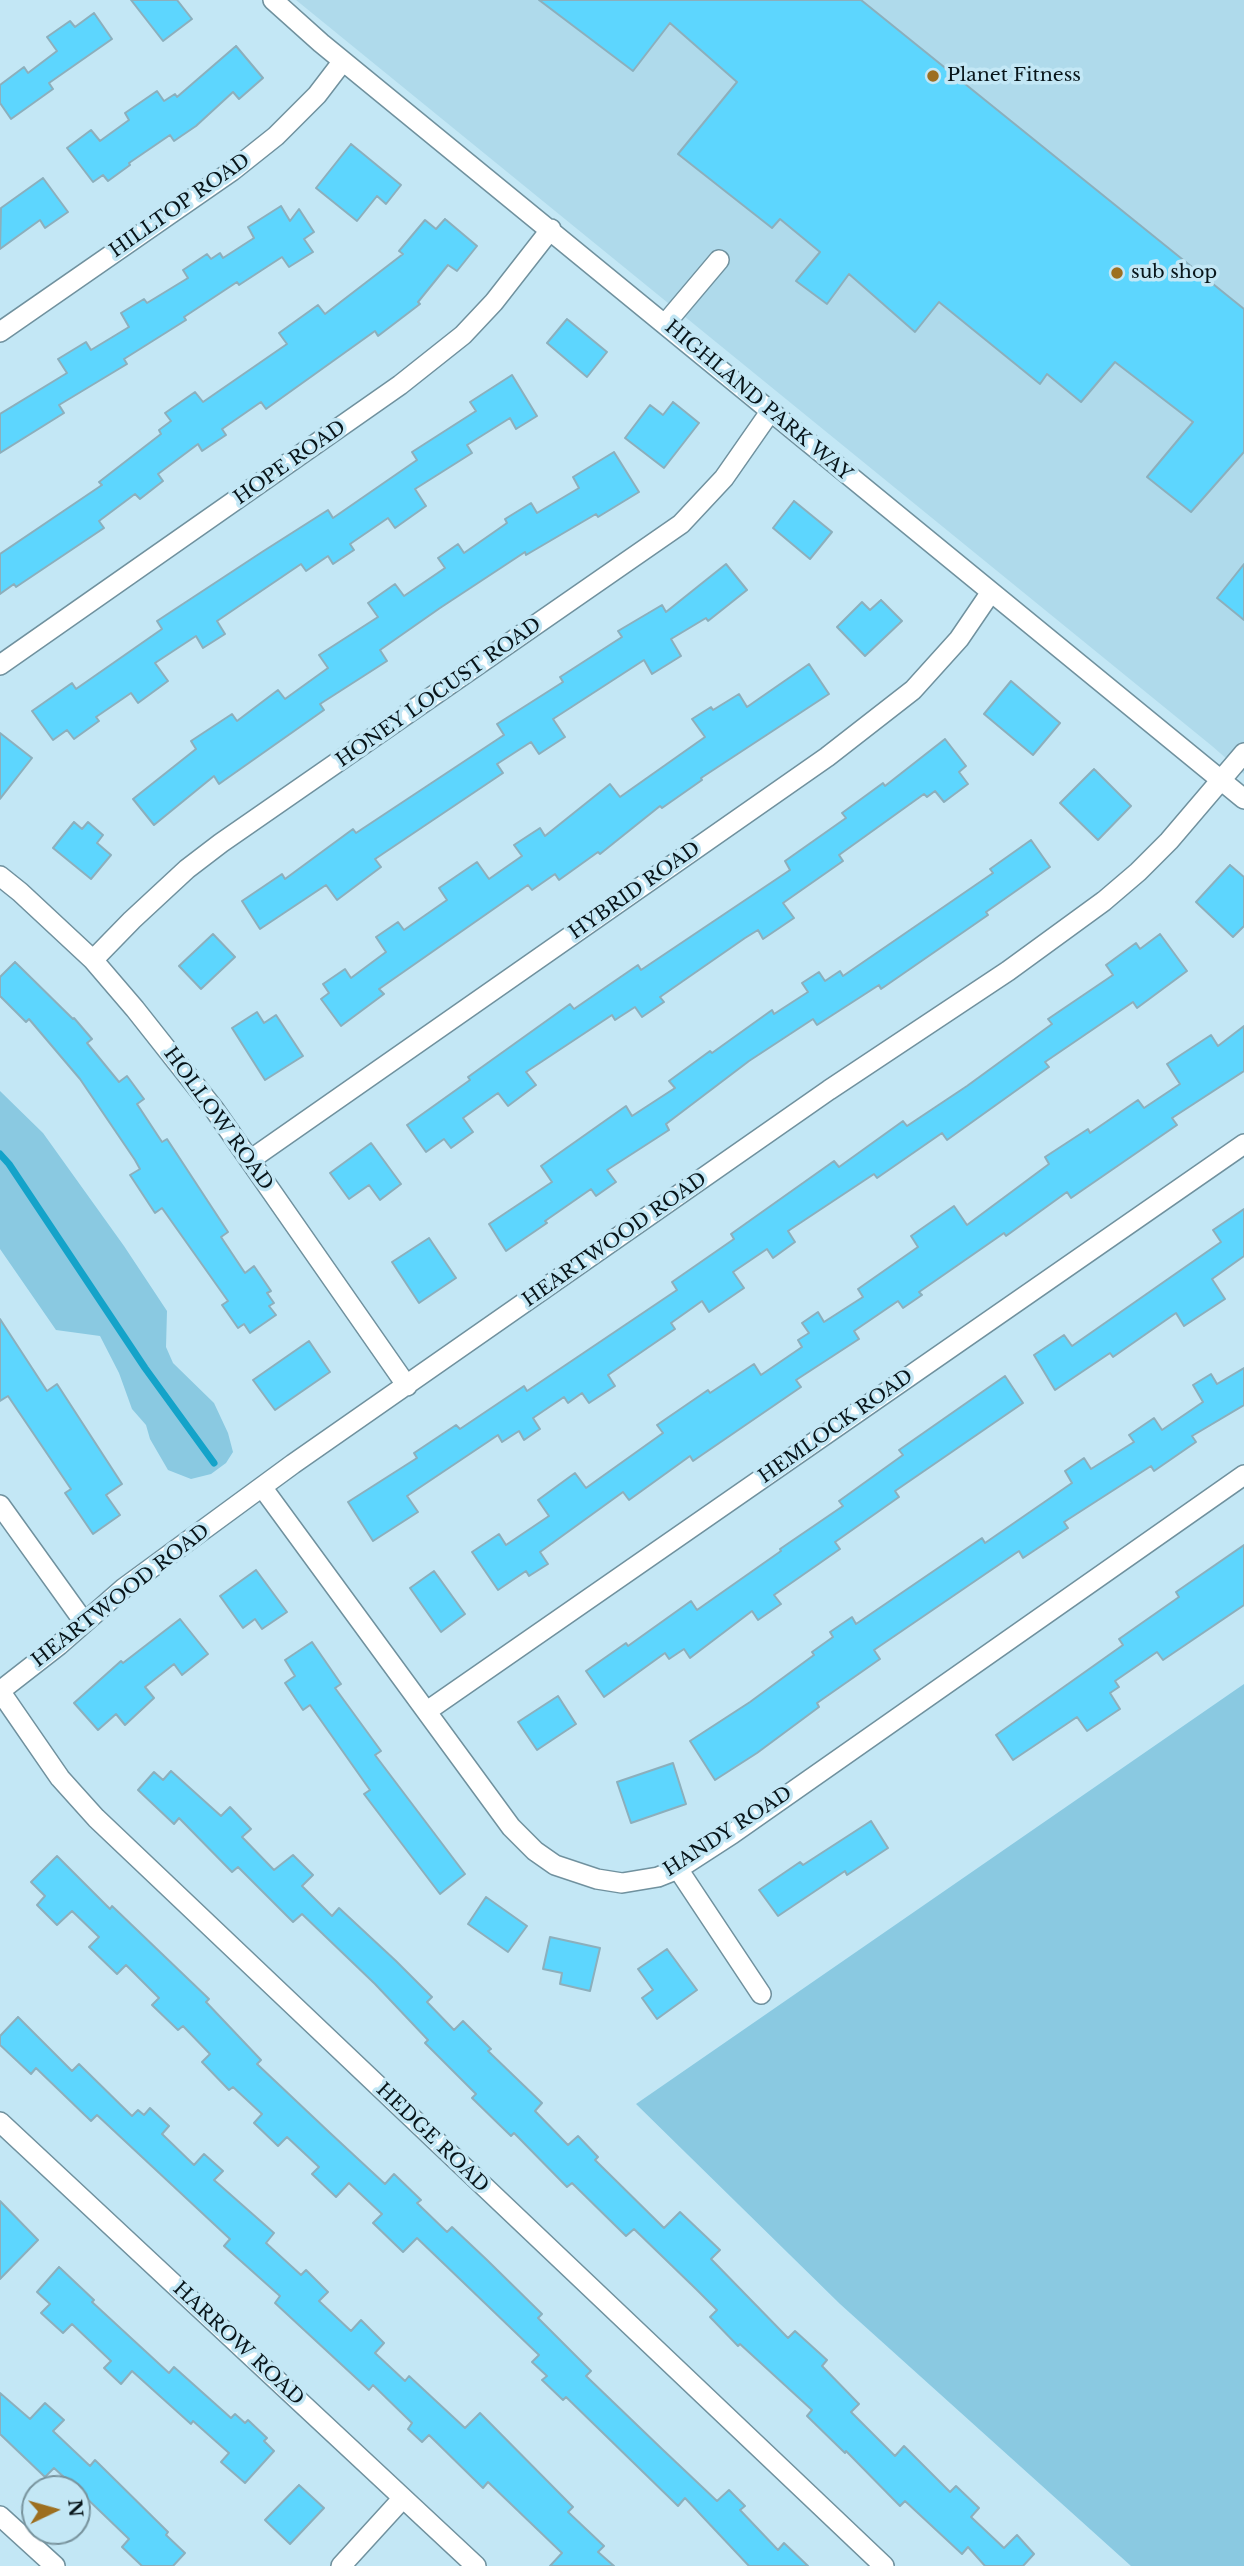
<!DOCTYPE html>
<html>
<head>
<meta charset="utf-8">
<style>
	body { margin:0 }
	#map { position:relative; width:1244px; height:2566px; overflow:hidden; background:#c3e7f5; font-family:"Libre Baskerville",serif }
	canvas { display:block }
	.north { position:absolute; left:21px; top:2475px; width:70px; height:70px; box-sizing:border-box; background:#c3e7f5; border:2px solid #78939d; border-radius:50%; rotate:85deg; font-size:19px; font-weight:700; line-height:28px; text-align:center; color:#08151a }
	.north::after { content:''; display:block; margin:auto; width:24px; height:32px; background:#9d6f20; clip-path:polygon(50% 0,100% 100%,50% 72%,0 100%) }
</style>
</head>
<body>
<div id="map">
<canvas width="1244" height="2566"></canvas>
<div class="north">N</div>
</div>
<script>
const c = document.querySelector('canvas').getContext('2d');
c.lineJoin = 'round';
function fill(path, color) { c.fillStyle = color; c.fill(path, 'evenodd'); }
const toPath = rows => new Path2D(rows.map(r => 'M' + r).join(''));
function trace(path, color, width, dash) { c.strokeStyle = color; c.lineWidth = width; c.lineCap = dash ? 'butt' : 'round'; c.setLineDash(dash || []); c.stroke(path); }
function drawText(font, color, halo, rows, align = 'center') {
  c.font = font + ' "Libre Baskerville",serif'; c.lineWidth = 7; c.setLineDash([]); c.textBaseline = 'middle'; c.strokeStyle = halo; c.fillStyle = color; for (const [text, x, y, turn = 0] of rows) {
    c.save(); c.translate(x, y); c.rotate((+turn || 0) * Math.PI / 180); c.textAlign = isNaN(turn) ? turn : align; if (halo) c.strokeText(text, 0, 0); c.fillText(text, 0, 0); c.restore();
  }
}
fill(toPath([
	[296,0,1244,0,1244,774,1212,746]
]), '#afdaeb');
fill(toPath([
	[0,1091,43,1133,124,1246,167,1311,166,1347,173,1363,214,1403,228,1433,233,1452,226,1463,211,1474,191,1479,168,1470,150,1439,146,1425,132,1409,119,1373,100,1336,56,1330,0,1249],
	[1244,1684,1244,2566,1131,2566,840,2304,636,2104]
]), '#8ac9e1');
trace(toPath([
	[0,1154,9,1164,145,1368,214,1463]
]), '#14a3c9', 7);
const building = toPath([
	[131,0,177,0,192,19,163,41,131,0],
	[539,0,861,0,1244,309,1244,452,1191,512,1147,477,1193,422,1115,362,1081,402,1047,374,1040,384,939,302,915,332,849,274,827,304,796,281,820,252,780,219,772,228,678,154,737,82,670,23,633,71,539,0],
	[94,13,112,39,49,83,53,89,11,119,0,103,0,85,24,67,28,73,57,51,47,37,70,21,75,27,94,13],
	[236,46,263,78,239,99,233,92,196,126,174,141,170,135,129,163,130,165,108,181,103,175,93,182,67,148,91,130,100,141,129,120,125,113,157,91,164,101,175,94,177,97,236,46],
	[351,144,401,185,386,204,377,196,357,221,316,188,351,144],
	[43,178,68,212,45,228,40,220,0,249,1,208,43,178],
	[281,206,290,221,299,209,314,232,304,239,313,252,289,267,282,257,239,285,237,282,184,317,186,320,124,359,127,364,59,405,64,413,0,453,0,414,67,373,58,359,86,342,91,350,129,327,121,313,144,299,147,303,188,278,183,270,207,254,211,259,220,253,223,258,254,238,248,227,281,206],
	[445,219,477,246,457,271,448,265,418,302,420,304,378,336,375,331,266,409,261,402,222,429,226,435,202,451,198,444,158,474,163,481,140,499,135,494,99,521,104,528,16,587,14,584,0,594,0,554,102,485,99,482,161,434,159,430,171,421,165,413,195,392,203,402,287,344,279,333,318,305,325,314,403,254,399,251,425,220,436,229,445,219],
	[567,319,607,352,587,377,547,343,567,319],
	[512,375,537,416,516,429,510,418,467,445,472,453,415,489,426,506,395,528,388,518,350,544,354,550,333,564,328,556,306,571,301,564,217,621,225,634,203,648,196,636,155,663,168,681,138,703,131,693,96,717,99,721,74,739,67,730,53,740,32,711,72,683,76,689,162,629,157,621,262,552,328,510,333,518,417,460,412,452,476,411,470,402,512,375],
	[673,402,699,423,664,468,625,438,650,405,663,415,673,402],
	[614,452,639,492,598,517,596,514,526,555,525,552,440,608,380,650,387,661,320,704,324,710,219,784,214,776,154,825,133,799,196,749,191,741,232,714,237,721,278,690,285,699,328,668,319,655,378,617,368,603,395,584,404,596,445,568,438,558,458,544,464,553,507,523,505,519,531,503,537,513,579,488,573,477,614,452],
	[794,501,832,532,810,559,773,528,794,501],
	[726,564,747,590,708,621,706,618,671,639,681,656,652,674,644,660,553,719,565,737,539,754,531,742,497,764,503,773,375,859,381,867,337,900,326,885,260,929,242,901,282,874,285,879,353,829,356,833,504,735,497,724,563,682,560,677,622,637,618,631,662,605,666,612,726,564],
	[1244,564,1244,620,1217,598,1244,564],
	[881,600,902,621,865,656,837,627,862,602,870,610,881,600],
	[809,664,829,694,701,778,702,780,662,808,660,806,600,854,598,852,559,880,555,874,532,890,528,885,379,989,384,994,341,1026,321,999,329,993,323,984,345,969,351,978,386,952,376,937,398,922,404,930,447,900,439,888,477,862,489,879,522,856,514,845,540,828,545,836,610,784,620,797,705,737,692,719,711,707,713,710,739,694,747,707,809,664],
	[1011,681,1060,723,1033,755,984,714,1011,681],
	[0,733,32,758,0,799,0,733],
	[945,739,966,766,959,772,968,784,944,802,935,791,927,797,924,794,839,855,843,861,783,903,794,918,763,939,758,930,745,938,660,997,664,1002,642,1017,635,1007,615,1020,612,1015,526,1072,536,1085,508,1106,498,1093,463,1118,473,1132,451,1148,444,1139,426,1152,407,1125,470,1080,468,1077,570,1004,574,1009,638,965,641,970,790,870,785,861,846,818,842,813,883,783,885,786,945,739],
	[1094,769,1131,806,1098,840,1060,803,1094,769],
	[74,822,82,829,88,822,103,835,97,843,111,855,91,879,53,848,74,822],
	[1031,840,1050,867,986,912,988,915,881,989,879,985,817,1025,813,1019,749,1061,666,1124,669,1130,607,1170,616,1182,596,1196,591,1189,545,1221,547,1223,506,1251,489,1224,552,1182,541,1166,626,1106,632,1116,675,1088,669,1081,710,1051,712,1053,772,1010,774,1014,808,992,802,983,819,972,825,981,840,971,843,976,993,873,990,869,1031,840],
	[1230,865,1244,877,1244,926,1233,937,1196,902,1230,865],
	[213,934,235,957,201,989,179,966,213,934],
	[1160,934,1187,971,1137,1008,1133,1002,1045,1062,1049,1067,947,1140,942,1133,877,1178,874,1174,788,1231,795,1242,773,1258,767,1249,733,1272,744,1288,709,1312,702,1301,671,1323,675,1329,608,1375,615,1386,589,1403,582,1393,568,1403,564,1397,533,1418,540,1429,524,1440,519,1431,502,1442,498,1435,407,1496,418,1512,373,1541,348,1502,417,1458,414,1453,456,1425,460,1429,524,1386,527,1391,677,1290,672,1282,734,1239,731,1234,834,1161,839,1167,903,1121,907,1126,967,1086,1052,1024,1048,1019,1113,975,1106,965,1136,943,1140,949,1160,934],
	[15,962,73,1019,74,1018,92,1039,87,1043,119,1082,127,1076,144,1099,137,1104,162,1142,167,1139,228,1232,221,1237,245,1273,254,1266,271,1291,267,1293,274,1303,269,1306,276,1315,250,1333,244,1324,238,1328,222,1305,228,1301,162,1208,155,1213,130,1175,140,1169,135,1160,80,1079,29,1019,26,1022,0,996,0,977,15,962],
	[257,1012,264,1023,276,1015,303,1056,265,1080,232,1028,257,1012],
	[1244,1026,1244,1071,1172,1118,1177,1125,1071,1198,1067,1192,1006,1236,1004,1233,919,1292,922,1295,903,1308,898,1301,854,1331,859,1339,796,1380,801,1387,693,1461,690,1456,629,1500,623,1492,540,1552,548,1564,529,1576,526,1571,498,1590,472,1552,499,1534,506,1545,549,1516,538,1500,575,1473,586,1488,663,1433,657,1425,708,1390,710,1393,754,1364,761,1375,802,1347,798,1340,809,1333,802,1323,818,1312,824,1322,863,1297,858,1289,918,1247,911,1236,954,1206,967,1225,1049,1164,1045,1157,1088,1129,1090,1133,1138,1100,1144,1108,1180,1084,1167,1064,1211,1035,1218,1046,1244,1026],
	[371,1143,401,1184,380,1200,369,1185,349,1199,330,1173,371,1143],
	[1244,1209,1244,1256,1212,1279,1225,1299,1184,1326,1176,1313,1113,1357,1110,1353,1055,1390,1034,1355,1064,1335,1072,1346,1221,1242,1213,1230,1244,1209],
	[429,1238,456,1278,419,1303,392,1262,429,1238],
	[0,1319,47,1391,57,1384,122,1484,106,1495,120,1515,93,1534,65,1493,71,1489,8,1396,0,1401,0,1319],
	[309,1341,330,1372,275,1410,253,1380,309,1341],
	[1244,1368,1244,1405,1192,1436,1196,1442,1154,1471,1151,1466,1064,1522,1068,1528,1023,1558,1019,1551,874,1650,880,1659,817,1703,819,1707,757,1753,715,1780,690,1741,750,1702,814,1655,812,1652,833,1637,830,1632,852,1617,856,1624,982,1538,985,1543,1072,1483,1065,1471,1084,1458,1091,1469,1134,1442,1129,1435,1154,1418,1162,1430,1203,1402,1193,1385,1211,1374,1217,1384,1244,1368],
	[1005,1376,1023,1403,895,1491,899,1497,835,1542,840,1549,774,1595,781,1604,758,1620,752,1611,690,1658,684,1649,669,1659,665,1653,604,1697,586,1671,626,1643,628,1646,691,1601,697,1610,781,1551,780,1549,843,1506,839,1501,903,1455,899,1450,1005,1376],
	[1244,1545,1244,1605,1163,1660,1157,1652,1115,1681,1119,1687,1110,1693,1120,1709,1087,1731,1077,1717,1013,1760,996,1735,1123,1645,1119,1639,1179,1597,1176,1592,1244,1545],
	[256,1570,287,1612,262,1629,255,1619,243,1628,220,1596,256,1570],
	[434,1571,465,1614,441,1632,410,1588,434,1571],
	[180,1619,208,1654,182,1675,174,1664,145,1687,154,1698,125,1725,116,1714,98,1730,74,1703,121,1661,123,1663,180,1619],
	[312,1642,341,1684,335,1688,381,1751,375,1755,465,1874,440,1894,364,1794,370,1790,310,1705,303,1710,285,1683,295,1676,285,1660,312,1642],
	[558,1696,576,1724,537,1750,518,1722,558,1696],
	[673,1763,686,1804,631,1823,617,1782,673,1763],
	[171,1771,221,1816,230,1807,251,1829,242,1837,274,1870,293,1855,313,1875,302,1886,332,1916,339,1908,396,1961,432,1997,427,2002,454,2030,463,2021,491,2049,488,2051,542,2103,535,2111,568,2145,578,2136,598,2157,595,2160,664,2228,680,2212,720,2250,711,2259,788,2338,795,2331,827,2360,822,2366,859,2404,851,2412,895,2456,904,2446,950,2492,956,2486,979,2508,971,2517,1004,2548,1017,2535,1034,2554,1023,2566,985,2566,968,2547,962,2554,905,2501,900,2506,846,2451,845,2453,807,2416,812,2410,740,2344,738,2346,710,2317,717,2310,696,2289,634,2229,626,2236,572,2183,567,2187,514,2133,511,2136,472,2098,476,2094,425,2043,428,2040,375,1984,302,1914,293,1922,238,1867,232,1872,179,1818,174,1824,138,1790,154,1772,163,1780,171,1771],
	[871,1821,888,1848,847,1875,845,1871,778,1916,759,1890,800,1862,803,1865,871,1821],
	[57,1856,110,1909,112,1906,209,1999,206,2002,261,2060,257,2064,329,2132,385,2184,394,2174,421,2200,417,2203,447,2232,452,2227,487,2260,542,2314,538,2318,591,2371,586,2376,662,2449,717,2501,729,2490,745,2506,740,2510,778,2550,784,2543,808,2566,749,2566,685,2498,678,2506,566,2397,563,2400,542,2380,547,2376,532,2362,539,2355,417,2238,403,2252,373,2223,382,2214,349,2183,336,2197,312,2174,319,2167,287,2137,278,2146,254,2123,262,2114,233,2087,229,2090,202,2062,210,2054,183,2026,178,2030,152,2005,159,1998,126,1965,117,1974,89,1947,99,1937,72,1911,57,1925,37,1905,45,1896,31,1882,57,1856],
	[486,1897,527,1926,508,1952,468,1924,486,1897],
	[550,1937,600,1948,590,1991,560,1984,562,1973,543,1969,550,1937],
	[667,1949,697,1990,657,2019,642,1998,653,1990,638,1969,667,1949],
	[18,2017,72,2071,79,2064,132,2116,138,2110,144,2115,150,2108,169,2126,162,2134,194,2165,204,2154,223,2171,214,2180,274,2233,266,2243,301,2275,306,2270,328,2292,319,2301,351,2331,361,2320,384,2343,375,2353,405,2381,409,2376,465,2428,480,2413,573,2507,568,2512,604,2546,598,2552,614,2566,550,2566,562,2553,488,2482,483,2488,429,2435,422,2442,408,2429,412,2423,373,2385,369,2390,275,2303,280,2296,224,2246,230,2239,97,2115,91,2121,36,2068,31,2074,0,2045,0,2036,18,2017],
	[0,2201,38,2240,0,2279,0,2201],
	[59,2267,94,2300,92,2302,169,2373,174,2367,231,2418,235,2414,245,2423,248,2420,267,2438,264,2441,274,2451,245,2483,221,2462,229,2453,193,2421,191,2424,132,2371,121,2384,104,2368,111,2361,72,2324,63,2333,41,2313,50,2304,37,2292,59,2267],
	[0,2393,30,2419,45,2403,64,2420,53,2431,90,2466,95,2460,168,2532,166,2535,185,2553,173,2566,142,2566,122,2547,129,2539,77,2489,54,2468,45,2477,0,2434,0,2393],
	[299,2485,324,2508,290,2544,265,2520,299,2485]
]);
fill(building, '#5dd6fe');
trace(building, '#8cafbc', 2);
const street = toPath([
	[273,0,321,43,1244,799],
	[665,324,719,260],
	[0,332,232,171,276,136,317,95,343,61],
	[0,665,400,385,463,335,494,302,551,229],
	[0,876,20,892,93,960,135,1009,214,1109,407,1386],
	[93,960,132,920,187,869,221,843,681,524,724,478,770,412],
	[250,1160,827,757,913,690,959,639,991,592],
	[262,1487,511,1827,535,1851,555,1865,597,1879,622,1883,658,1877,678,1869,732,1834,1244,1475],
	[0,1505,84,1622],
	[0,1691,59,1645,124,1588,293,1464,829,1090,1008,971,1104,901,1138,872,1169,841,1244,753],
	[0,1691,60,1778,96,1818,884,2566],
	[427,1711,1244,1144],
	[678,1869,761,1994],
	[0,2122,476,2566],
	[0,2516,55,2566],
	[341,2566,403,2498]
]);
trace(street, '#70919e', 22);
trace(street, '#fff', 19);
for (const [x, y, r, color] of [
	[933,76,7,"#9d6f20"],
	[1117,273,7,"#9d6f20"]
]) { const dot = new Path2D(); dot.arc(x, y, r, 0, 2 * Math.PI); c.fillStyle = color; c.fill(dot); trace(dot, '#c3e7f5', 2.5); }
drawText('19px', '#08151a', '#c3e7f5', [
	["Planet Fitness",947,76],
	["sub shop",1131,273]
], 'left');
drawText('19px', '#08151a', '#c3e7f5', [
	["HILLTOP ROAD",180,206,-35],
	["HIGHLAND PARK WAY",758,401,40],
	["HOPE ROAD",290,463,-35],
	["HONEY LOCUST ROAD",439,693,-35],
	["HYBRID ROAD",635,891,-35],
	["HOLLOW ROAD",218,1119,54],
	["HEARTWOOD ROAD",615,1240,-35],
	["HEMLOCK ROAD",836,1427,-35],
	["HEARTWOOD ROAD",121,1596,-38],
	["HANDY ROAD",728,1832,-33],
	["HEDGE ROAD",432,2138,44],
	["HARROW ROAD",238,2344,43]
]);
</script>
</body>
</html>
